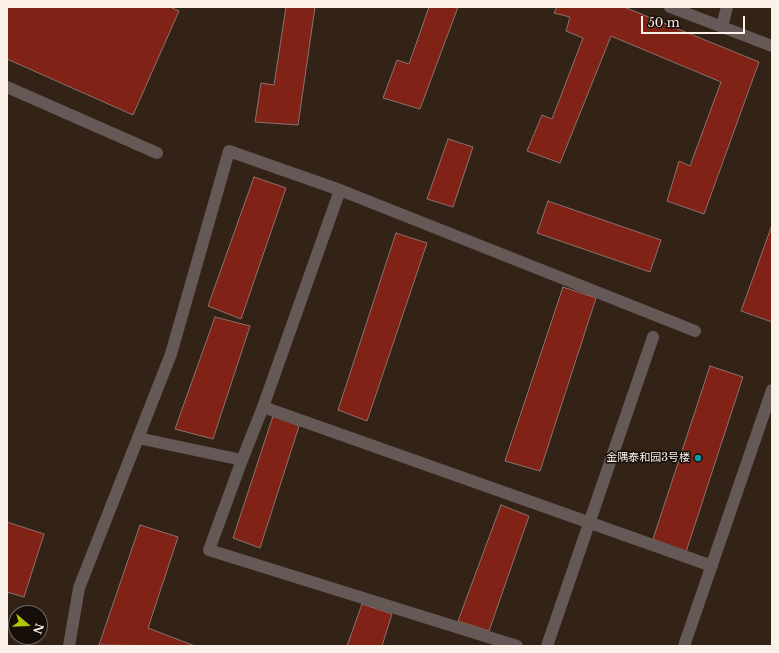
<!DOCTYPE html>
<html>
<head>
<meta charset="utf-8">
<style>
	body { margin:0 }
	#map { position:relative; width:779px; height:653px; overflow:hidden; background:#332317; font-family:"Libre Baskerville",serif }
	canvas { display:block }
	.frame { position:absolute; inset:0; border:8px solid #fcf1e9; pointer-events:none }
	.north { position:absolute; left:8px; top:605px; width:40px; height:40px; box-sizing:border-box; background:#150e09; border:1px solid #716963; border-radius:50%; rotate:109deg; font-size:11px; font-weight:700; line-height:16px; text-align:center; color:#fcf1e9 }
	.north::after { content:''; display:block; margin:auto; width:14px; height:18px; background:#afc508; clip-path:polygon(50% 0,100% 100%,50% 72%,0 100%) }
	.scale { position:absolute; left:641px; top:16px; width:104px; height:18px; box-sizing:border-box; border:2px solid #fcf1e9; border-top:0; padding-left:5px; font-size:12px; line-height:14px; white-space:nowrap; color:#fcf1e9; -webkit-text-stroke:3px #150e09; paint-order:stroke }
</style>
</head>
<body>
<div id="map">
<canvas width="779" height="653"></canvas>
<div class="frame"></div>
<div class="north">N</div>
<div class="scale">50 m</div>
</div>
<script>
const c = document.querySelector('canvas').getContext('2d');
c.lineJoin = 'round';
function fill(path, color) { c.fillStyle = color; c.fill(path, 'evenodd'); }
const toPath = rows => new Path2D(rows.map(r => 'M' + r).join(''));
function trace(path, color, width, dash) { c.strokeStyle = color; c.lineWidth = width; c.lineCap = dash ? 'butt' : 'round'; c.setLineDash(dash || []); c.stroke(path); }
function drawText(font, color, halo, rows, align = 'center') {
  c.font = font + ' "Libre Baskerville","Noto Sans SC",serif'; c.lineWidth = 3; c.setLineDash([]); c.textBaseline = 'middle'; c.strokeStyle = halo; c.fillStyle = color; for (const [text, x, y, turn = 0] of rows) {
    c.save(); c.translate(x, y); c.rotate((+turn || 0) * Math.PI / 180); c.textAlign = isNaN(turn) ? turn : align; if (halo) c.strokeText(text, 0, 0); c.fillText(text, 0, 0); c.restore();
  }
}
const building = toPath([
	[7,7,170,7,179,11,133,115,7,59,7,7],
	[286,7,315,7,298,125,255,122,261,83,274,85,286,7],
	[429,7,458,7,420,109,383,98,397,60,409,64,429,7],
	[557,7,624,7,759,62,704,214,667,201,679,161,690,166,721,82,611,36,560,163,527,151,542,115,552,119,583,38,566,31,570,17,554,13,557,7],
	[448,139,473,147,453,207,427,199,448,139],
	[254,177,286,188,241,319,208,306,254,177],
	[548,201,661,240,650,272,537,233,548,201],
	[772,225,772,322,741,311,772,225],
	[396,233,427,243,367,421,338,410,396,233],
	[563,287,596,298,540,471,505,461,563,287],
	[215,317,250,326,213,439,175,429,215,317],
	[710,366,743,377,686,552,653,539,710,366],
	[273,416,299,426,260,548,233,538,273,416],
	[501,505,529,516,489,631,458,621,501,505],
	[7,522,44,534,24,597,7,592,7,522],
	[140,525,178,537,148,628,195,646,99,645,140,525],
	[362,604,392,614,382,646,347,646,362,604]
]);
fill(building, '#802316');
trace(building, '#8b726d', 1);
trace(toPath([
	[670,7,772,46],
	[722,26,727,7],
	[7,87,157,153],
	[340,190,695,331],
	[138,438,242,460,263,407,712,566],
	[242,460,209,550,517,646],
	[69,646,79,588,171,354,229,151,340,190,263,407],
	[547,646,653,337],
	[684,646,772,390]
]), '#645956', 12);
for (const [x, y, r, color] of [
	[698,458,4,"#0f9aa8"]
]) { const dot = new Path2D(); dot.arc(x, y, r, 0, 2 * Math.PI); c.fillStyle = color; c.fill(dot); trace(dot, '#150e09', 1.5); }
drawText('11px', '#fcf1e9', '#150e09', [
	["金隅泰和园3号楼",690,458]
], 'right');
</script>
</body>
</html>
